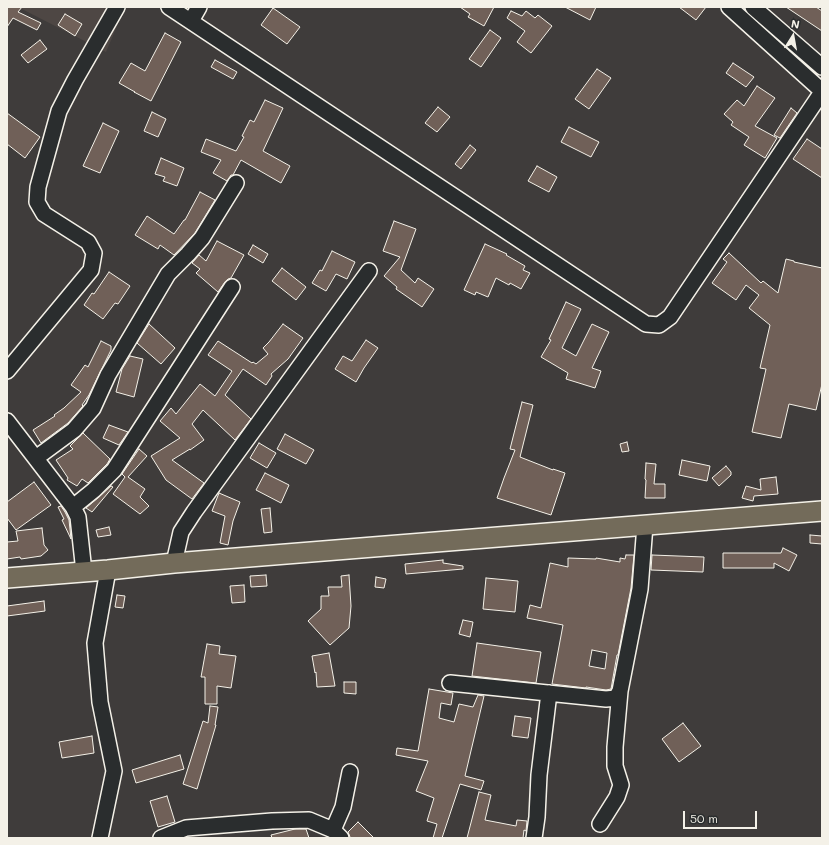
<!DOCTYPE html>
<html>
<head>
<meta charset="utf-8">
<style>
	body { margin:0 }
	#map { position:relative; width:829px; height:845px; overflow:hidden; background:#3f3c3b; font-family:Mali,sans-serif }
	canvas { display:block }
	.frame { position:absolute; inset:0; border:8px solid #f4f1e8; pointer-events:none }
	.north { position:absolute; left:773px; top:16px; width:40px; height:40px; -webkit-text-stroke:3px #2a2d2e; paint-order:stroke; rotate:11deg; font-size:11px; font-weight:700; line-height:16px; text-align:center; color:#f4f1e8 }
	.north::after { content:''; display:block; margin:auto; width:14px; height:18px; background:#f4f1e8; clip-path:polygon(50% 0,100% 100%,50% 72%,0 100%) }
	.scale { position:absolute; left:683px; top:811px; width:74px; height:18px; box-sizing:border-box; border:2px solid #f4f1e8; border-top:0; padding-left:5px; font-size:12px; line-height:14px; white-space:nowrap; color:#f4f1e8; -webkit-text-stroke:3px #2a2d2e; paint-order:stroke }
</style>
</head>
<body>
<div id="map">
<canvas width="829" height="845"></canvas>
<div class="frame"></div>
<div class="north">N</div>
<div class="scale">50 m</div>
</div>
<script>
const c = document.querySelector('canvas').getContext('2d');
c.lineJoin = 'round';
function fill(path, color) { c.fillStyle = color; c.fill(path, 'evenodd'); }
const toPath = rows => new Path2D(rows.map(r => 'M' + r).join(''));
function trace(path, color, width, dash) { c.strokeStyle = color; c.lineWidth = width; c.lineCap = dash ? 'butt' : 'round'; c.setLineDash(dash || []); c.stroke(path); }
fill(toPath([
	[18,7,125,7,106,52]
]), '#4e4744');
const building = toPath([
	[7,7,22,7,18,12,41,23,37,30,13,18,7,27,7,7],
	[460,7,494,7,484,26,468,17,470,14,460,7],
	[565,7,596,7,590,20,565,7],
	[679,7,706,7,696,20,679,7],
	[786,7,816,7,822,11,822,31,786,7],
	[273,8,300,27,287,44,261,25,273,8],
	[511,11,522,16,526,11,535,18,538,15,552,26,531,53,517,42,525,31,507,18,511,11],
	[65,14,82,24,75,36,58,25,65,14],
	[490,30,501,38,481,67,469,59,490,30],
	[165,33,181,42,151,101,134,92,135,92,119,83,131,63,145,71,165,33],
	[40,40,47,49,28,63,21,55,40,40],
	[215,60,237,72,233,79,211,67,215,60],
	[733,63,754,77,746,87,726,73,733,63],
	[597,69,611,78,589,109,575,99,597,69],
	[757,86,775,98,755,126,777,138,765,158,744,145,749,137,731,125,733,122,724,114,737,100,744,106,757,86],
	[265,100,283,108,263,151,290,166,281,183,241,160,233,175,231,175,227,181,213,173,221,160,201,152,206,139,236,151,244,137,242,136,250,120,254,122,265,100],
	[438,107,450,117,437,132,425,123,438,107],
	[791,108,797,113,780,138,774,135,791,108],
	[152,112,166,119,158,137,144,131,152,112],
	[7,113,40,137,25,158,7,144,7,113],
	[103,123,119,131,100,173,83,166,103,123],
	[569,127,599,142,591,157,561,142,569,127],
	[807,139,822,149,822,178,793,159,807,139],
	[470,145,476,150,461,169,455,164,470,145],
	[161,158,184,168,177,186,163,181,165,177,155,174,161,158],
	[537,166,557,177,549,192,528,181,537,166],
	[200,192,215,200,195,233,174,255,160,245,158,249,135,235,147,216,174,234,184,220,185,220,200,192],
	[394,221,416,229,401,270,415,283,418,278,434,289,422,307,396,289,397,287,384,276,400,257,383,251,394,221],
	[217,241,244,255,231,278,228,279,225,282,218,292,196,273,200,269,192,263,199,255,206,261,217,241],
	[485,244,507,254,506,255,525,266,523,270,530,273,521,289,510,283,509,285,496,278,488,297,476,292,475,295,464,290,485,244],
	[253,245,268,254,263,263,248,254,253,245],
	[332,251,355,262,347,279,336,274,326,291,312,283,320,270,322,271,332,251],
	[729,253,761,283,763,281,778,293,786,259,794,261,794,262,822,268,822,384,816,410,789,404,781,438,752,432,766,369,760,368,770,325,749,308,759,295,746,285,736,300,712,283,727,262,723,259,729,253],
	[282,268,306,287,296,300,272,281,282,268],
	[109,272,130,286,118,304,115,303,103,319,84,305,92,293,94,294,109,272],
	[566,302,581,309,562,348,576,356,592,324,609,332,592,368,601,371,595,388,566,379,568,373,541,357,551,340,549,339,566,302],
	[149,324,175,348,161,364,137,343,149,324],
	[283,324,303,338,288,359,271,374,272,376,266,385,243,369,225,395,251,419,235,440,203,410,192,424,204,440,190,450,190,449,172,460,204,483,192,499,166,480,151,456,180,438,160,421,171,408,176,414,200,384,215,396,232,371,208,355,218,341,252,363,253,362,256,364,268,354,263,348,269,342,283,324],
	[366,340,378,348,364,368,356,382,335,369,343,356,352,361,366,340],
	[101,341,111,346,111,350,89,395,82,405,83,406,68,423,41,443,33,430,55,416,54,415,64,408,81,392,71,385,85,365,88,367,101,341],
	[130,356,143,359,134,397,116,392,122,369,130,356],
	[522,402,533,405,520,457,553,470,553,469,565,473,551,515,497,498,504,478,515,450,510,449,522,402],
	[109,425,128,432,119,445,103,438,109,425],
	[83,433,110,459,107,464,88,483,82,479,77,486,67,480,68,478,56,460,73,449,70,446,83,433],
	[285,434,314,450,306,464,277,449,285,434],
	[627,442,629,451,622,452,620,444,627,442],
	[259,443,276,453,267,468,250,458,259,443],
	[139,449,147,456,128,477,145,489,140,497,149,506,140,514,113,494,125,477,122,474,139,449],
	[682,460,710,466,707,481,679,475,682,460],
	[646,463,656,464,654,484,665,484,665,498,645,498,646,480,645,479,646,463],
	[726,466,731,472,731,475,719,486,712,478,726,466],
	[265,473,289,485,281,503,256,490,265,473],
	[776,477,778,494,754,496,753,501,742,498,746,486,761,490,760,479,776,477],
	[34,482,51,505,16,530,7,518,7,502,34,482],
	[111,486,113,487,92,512,86,508,100,496,111,486],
	[219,493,240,502,233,521,228,545,220,543,225,516,212,511,219,493],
	[61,506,65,512,69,520,71,539,62,520,64,519,58,507,61,506],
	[270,508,272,532,264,533,261,509,270,508],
	[109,527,111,535,98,537,96,530,109,527],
	[42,528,44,545,48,550,41,556,21,559,20,557,7,559,7,542,18,541,16,531,42,528],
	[810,535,822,536,822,544,810,543,810,535],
	[783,548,797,555,789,571,774,563,774,568,723,568,723,553,781,553,783,548],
	[626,555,634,555,631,588,618,655,617,655,611,689,606,690,586,687,586,688,552,684,563,625,527,618,530,605,541,608,550,563,568,567,568,558,596,559,596,558,620,562,620,558,625,559,626,555],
	[592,650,607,653,605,669,589,666,592,650],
	[652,555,704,557,703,572,651,570,652,555],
	[443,560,443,563,463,566,463,569,406,574,405,564,443,560],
	[266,575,267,586,251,587,250,576,266,575],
	[349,575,351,606,349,628,330,645,308,621,321,609,321,596,329,596,328,587,342,587,341,576,349,575],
	[376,577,386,579,384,588,375,587,376,577],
	[486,578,518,581,515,612,483,609,486,578],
	[244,585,245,602,232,603,230,586,244,585],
	[117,595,125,596,123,608,115,607,117,595],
	[44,601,45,611,7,616,7,606,44,601],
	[463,620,473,622,470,637,459,634,463,620],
	[477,643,541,652,536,683,472,676,477,643],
	[207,644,220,646,219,654,236,656,231,688,217,686,217,704,205,704,205,677,201,677,207,644],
	[329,653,335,686,317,687,316,672,315,673,312,656,329,653],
	[344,682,356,682,356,694,344,693,344,682],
	[429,689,453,693,451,705,441,703,439,718,454,722,459,704,473,707,478,695,484,696,465,776,484,781,481,790,460,784,442,838,433,838,437,824,427,821,434,798,416,791,428,761,396,755,397,748,418,751,429,689],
	[210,706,218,707,215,725,216,725,197,789,183,784,203,721,208,723,210,706],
	[515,716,531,718,528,738,512,736,515,716],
	[683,723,701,746,679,762,662,739,683,723],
	[92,736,94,753,62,758,59,742,92,736],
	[180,755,184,769,136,783,132,770,180,755],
	[479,792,491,795,485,820,516,826,517,820,527,821,526,831,524,830,523,838,467,838,479,792],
	[167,796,175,822,158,827,150,801,167,796],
	[358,822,374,838,351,838,350,837,348,832,358,822],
	[295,829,306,829,309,838,272,838,271,835,295,829]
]);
fill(building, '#706058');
trace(building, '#f4f1e8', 1);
const minor = toPath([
	[169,7,646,324,659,325,670,317,822,92],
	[729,7,822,91],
	[753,7,822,67],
	[191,21,199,7],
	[7,371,91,270,94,253,88,242,44,214,37,202,38,187,59,111,75,80,117,7],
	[7,421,73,507,78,517,84,572],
	[36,458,74,430,93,408,108,375,168,274,188,254,202,238,236,183],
	[73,507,94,490,114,470,232,287],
	[174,563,181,532,194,512,369,271],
	[450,683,606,699,616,698,620,691,640,589,645,525],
	[600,824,617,797,621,785,615,766,615,747,620,691],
	[333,830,343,807,350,772],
	[100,838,114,771,100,702,95,643,108,570],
	[161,838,186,828,272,821,309,820,333,830,341,838],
	[534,838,537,817,539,775,549,693]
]);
const major = toPath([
	[7,578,108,570,174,563,822,511]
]);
trace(minor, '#f4f1e8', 18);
trace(major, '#f4f1e8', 22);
trace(minor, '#2a2d2e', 15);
trace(major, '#736b5a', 19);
</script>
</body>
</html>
